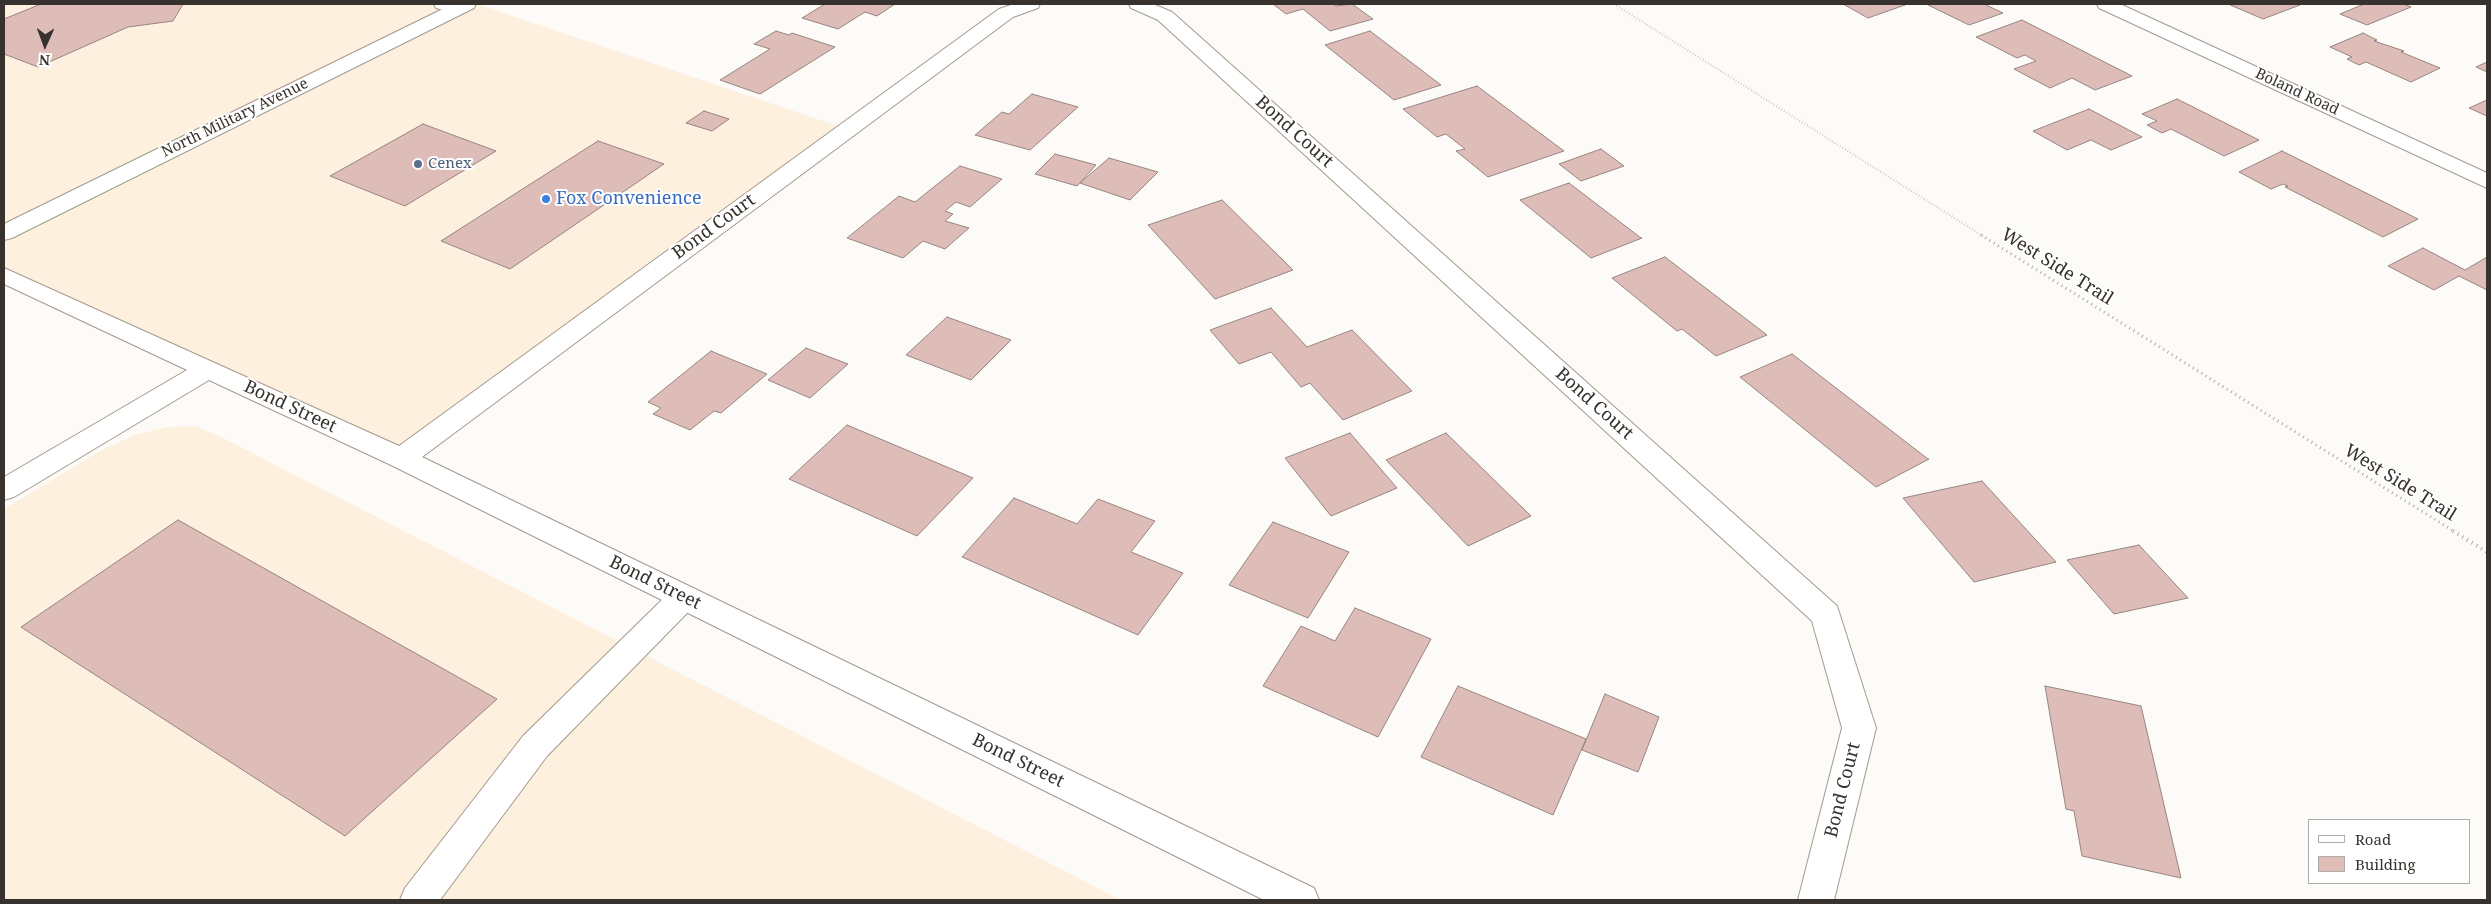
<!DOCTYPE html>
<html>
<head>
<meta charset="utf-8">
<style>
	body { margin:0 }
	#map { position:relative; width:2491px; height:904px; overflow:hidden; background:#fdfbf8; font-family:"Noto Serif",serif }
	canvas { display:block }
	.frame { position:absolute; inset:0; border:5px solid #37322d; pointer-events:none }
	.legend { position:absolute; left:2308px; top:819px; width:162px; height:65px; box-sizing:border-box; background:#fff; border:1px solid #afadab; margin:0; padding:6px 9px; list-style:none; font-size:15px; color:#37322d }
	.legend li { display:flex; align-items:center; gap:10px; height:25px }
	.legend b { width:25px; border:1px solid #afadab }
	.north { position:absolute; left:20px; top:20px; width:50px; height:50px; -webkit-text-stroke:4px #fff; paint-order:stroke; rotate:182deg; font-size:14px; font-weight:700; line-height:20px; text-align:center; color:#37322d }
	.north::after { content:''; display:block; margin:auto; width:18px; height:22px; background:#37322d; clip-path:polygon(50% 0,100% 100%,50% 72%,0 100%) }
</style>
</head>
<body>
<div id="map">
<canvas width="2491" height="904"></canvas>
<div class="frame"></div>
<ul class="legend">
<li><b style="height:6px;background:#fff"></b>Road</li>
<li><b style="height:14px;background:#debcb7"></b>Building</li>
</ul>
<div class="north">N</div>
</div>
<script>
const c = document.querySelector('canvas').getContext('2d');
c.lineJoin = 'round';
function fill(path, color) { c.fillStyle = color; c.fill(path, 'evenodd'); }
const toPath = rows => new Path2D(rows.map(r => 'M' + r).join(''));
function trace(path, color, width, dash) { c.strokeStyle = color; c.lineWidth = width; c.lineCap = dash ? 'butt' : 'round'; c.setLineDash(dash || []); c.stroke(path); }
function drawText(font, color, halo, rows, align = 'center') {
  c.font = font + ' "Noto Serif",serif'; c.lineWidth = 4; c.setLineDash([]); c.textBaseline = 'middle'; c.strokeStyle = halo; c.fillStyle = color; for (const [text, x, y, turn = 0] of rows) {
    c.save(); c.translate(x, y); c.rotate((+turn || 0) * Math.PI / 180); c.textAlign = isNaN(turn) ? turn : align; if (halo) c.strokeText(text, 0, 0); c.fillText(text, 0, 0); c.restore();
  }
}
fill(toPath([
	[4,4,477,4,847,129,401,458,4,275],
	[197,426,227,440,1121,900,4,900,4,509,98,452,134,435,168,427]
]), '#fef0df');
const building = toPath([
	[41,4,183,4,173,21,128,27,38,67,4,54,4,19,41,4],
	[825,4,895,4,877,16,865,12,838,29,802,18,825,4],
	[1273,4,1333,4,1336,6,1352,4,1373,19,1330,31,1303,9,1286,14,1273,4],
	[1843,4,1902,4,1905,5,1868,18,1843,4],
	[1926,4,1984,4,2003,13,1969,25,1926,4],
	[2228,4,2296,4,2300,5,2263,19,2228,4],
	[2364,4,2404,4,2411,7,2367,25,2340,14,2364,4],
	[2022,20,2132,76,2095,90,2072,78,2050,88,2014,69,2036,61,2025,55,2017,58,1976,37,2022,20],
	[776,31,789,35,792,33,835,47,760,94,720,80,770,49,754,44,776,31],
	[1370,31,1441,85,1394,100,1325,45,1370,31],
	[2363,33,2377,40,2374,41,2404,51,2401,52,2440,68,2411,82,2366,62,2359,65,2347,59,2352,57,2330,47,2363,33],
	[2487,62,2487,72,2476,67,2487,62],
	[1477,86,1564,151,1488,177,1456,151,1465,149,1446,134,1437,137,1403,109,1477,86],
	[1032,94,1078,107,1030,150,975,135,1002,112,1009,114,1032,94],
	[2177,99,2259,140,2224,156,2171,129,2162,133,2147,125,2157,121,2142,114,2177,99],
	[2487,100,2487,116,2469,108,2487,100],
	[2089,109,2142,137,2111,150,2091,140,2067,150,2033,131,2089,109],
	[704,111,729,119,712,131,686,123,704,111],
	[423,124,496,151,405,206,330,176,423,124],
	[598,141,664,164,510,269,441,241,598,141],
	[1601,149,1624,166,1581,181,1559,164,1601,149],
	[2282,151,2418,219,2383,237,2285,187,2288,186,2283,184,2271,189,2239,172,2282,151],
	[1055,154,1096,165,1077,186,1035,174,1055,154],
	[1109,158,1158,172,1130,200,1080,183,1109,158],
	[960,166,1002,179,970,207,956,202,945,211,953,214,945,221,969,228,945,249,923,241,903,258,847,238,899,196,915,202,960,166],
	[1569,183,1641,238,1642,238,1591,258,1520,200,1569,183],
	[1222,200,1293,270,1215,299,1148,225,1222,200],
	[2423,248,2465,270,2487,257,2487,290,2459,276,2434,290,2388,266,2423,248],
	[1665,257,1767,335,1716,356,1682,329,1677,331,1612,278,1665,257],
	[1271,308,1307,347,1352,330,1412,391,1343,420,1310,383,1301,387,1271,352,1239,364,1210,330,1271,308],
	[947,317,1011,340,971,380,906,355,947,317],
	[806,348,848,364,810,398,768,380,806,348],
	[711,351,767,374,721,413,714,411,690,430,653,414,661,408,648,402,711,351],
	[1792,354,1928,459,1929,459,1876,487,1740,377,1792,354],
	[847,425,973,478,917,536,789,479,847,425],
	[1350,433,1397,488,1331,516,1285,458,1350,433],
	[1446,433,1531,516,1468,546,1386,460,1446,433],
	[1982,481,2056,562,1974,582,1903,498,1982,481],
	[1014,498,1077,524,1098,499,1155,521,1131,552,1183,573,1138,635,962,557,1014,498],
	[178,520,497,699,345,836,21,627,178,520],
	[1273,522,1349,552,1308,618,1229,585,1273,522],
	[2139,545,2188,598,2114,614,2067,560,2139,545],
	[1355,608,1431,639,1378,737,1263,686,1301,626,1335,641,1355,608],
	[1458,686,1586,739,1553,815,1421,757,1458,686],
	[2045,686,2141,706,2181,878,2082,856,2074,811,2066,809,2045,686],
	[1605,694,1659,717,1638,772,1582,750,1605,694]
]);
fill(building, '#debcb7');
trace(building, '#978582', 1);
const lane = toPath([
	[434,4,463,4,467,8,465,12,458,14,436,8,434,4],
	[684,585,695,589,699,597,695,605,547,756,440,900,400,900,405,888,523,736,673,589,684,585]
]);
const street = toPath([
	[1014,4,1040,4,1038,8,1013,17,422,457,1314,888,1319,900,1264,900,391,465,209,380,14,497,4,500,4,477,187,370,4,284,4,268,399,446,999,9,1014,4],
	[1129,4,1153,4,1172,12,1837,606,1876,728,1834,900,1798,900,1842,728,1812,621,1158,20,1131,8,1129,4],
	[2097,4,2120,4,2487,173,2487,188,2099,8,2097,4]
]);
const secondary = toPath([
	[453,4,476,4,474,8,12,238,4,240,4,224,453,4]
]);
trace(lane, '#a4998c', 2);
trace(street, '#a4998c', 2);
trace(secondary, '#a4998c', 2);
trace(toPath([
	[1614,4,1983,236]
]), '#aca9a5', 2.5, [0.5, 2.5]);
trace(toPath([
	[1981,235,2455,532]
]), '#aca9a5', 3, [1, 4]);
trace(toPath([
	[2453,531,2487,552]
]), '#aca9a5', 4, [1, 4.5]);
fill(lane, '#fff');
fill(street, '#fff');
fill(secondary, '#fff');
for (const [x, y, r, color] of [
	[418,164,5,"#5c6f8a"],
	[546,199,5,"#3f7fe0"]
]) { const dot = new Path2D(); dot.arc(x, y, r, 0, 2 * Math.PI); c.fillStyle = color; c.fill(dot); trace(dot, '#fff', 2); }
drawText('15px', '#37322d', '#fff', [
	["Boland Road",2297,92,25],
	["North Military Avenue",235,118,-26]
]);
drawText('15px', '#4e5e75', '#fff', [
	["Cenex",428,164]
], 'left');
drawText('18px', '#37322d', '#fff', [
	["Bond Court",1294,132,42],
	["Bond Court",714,227,-36],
	["West Side Trail",2057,267,32],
	["Bond Court",1594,404,42],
	["Bond Street",290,407,25],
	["West Side Trail",2400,483,32],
	["Bond Street",655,583,26],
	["Bond Street",1018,761,26],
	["Bond Court",1843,790,-76]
]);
drawText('18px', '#366cbe', '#fff', [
	["Fox Convenience",556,199]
], 'left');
</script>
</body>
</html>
